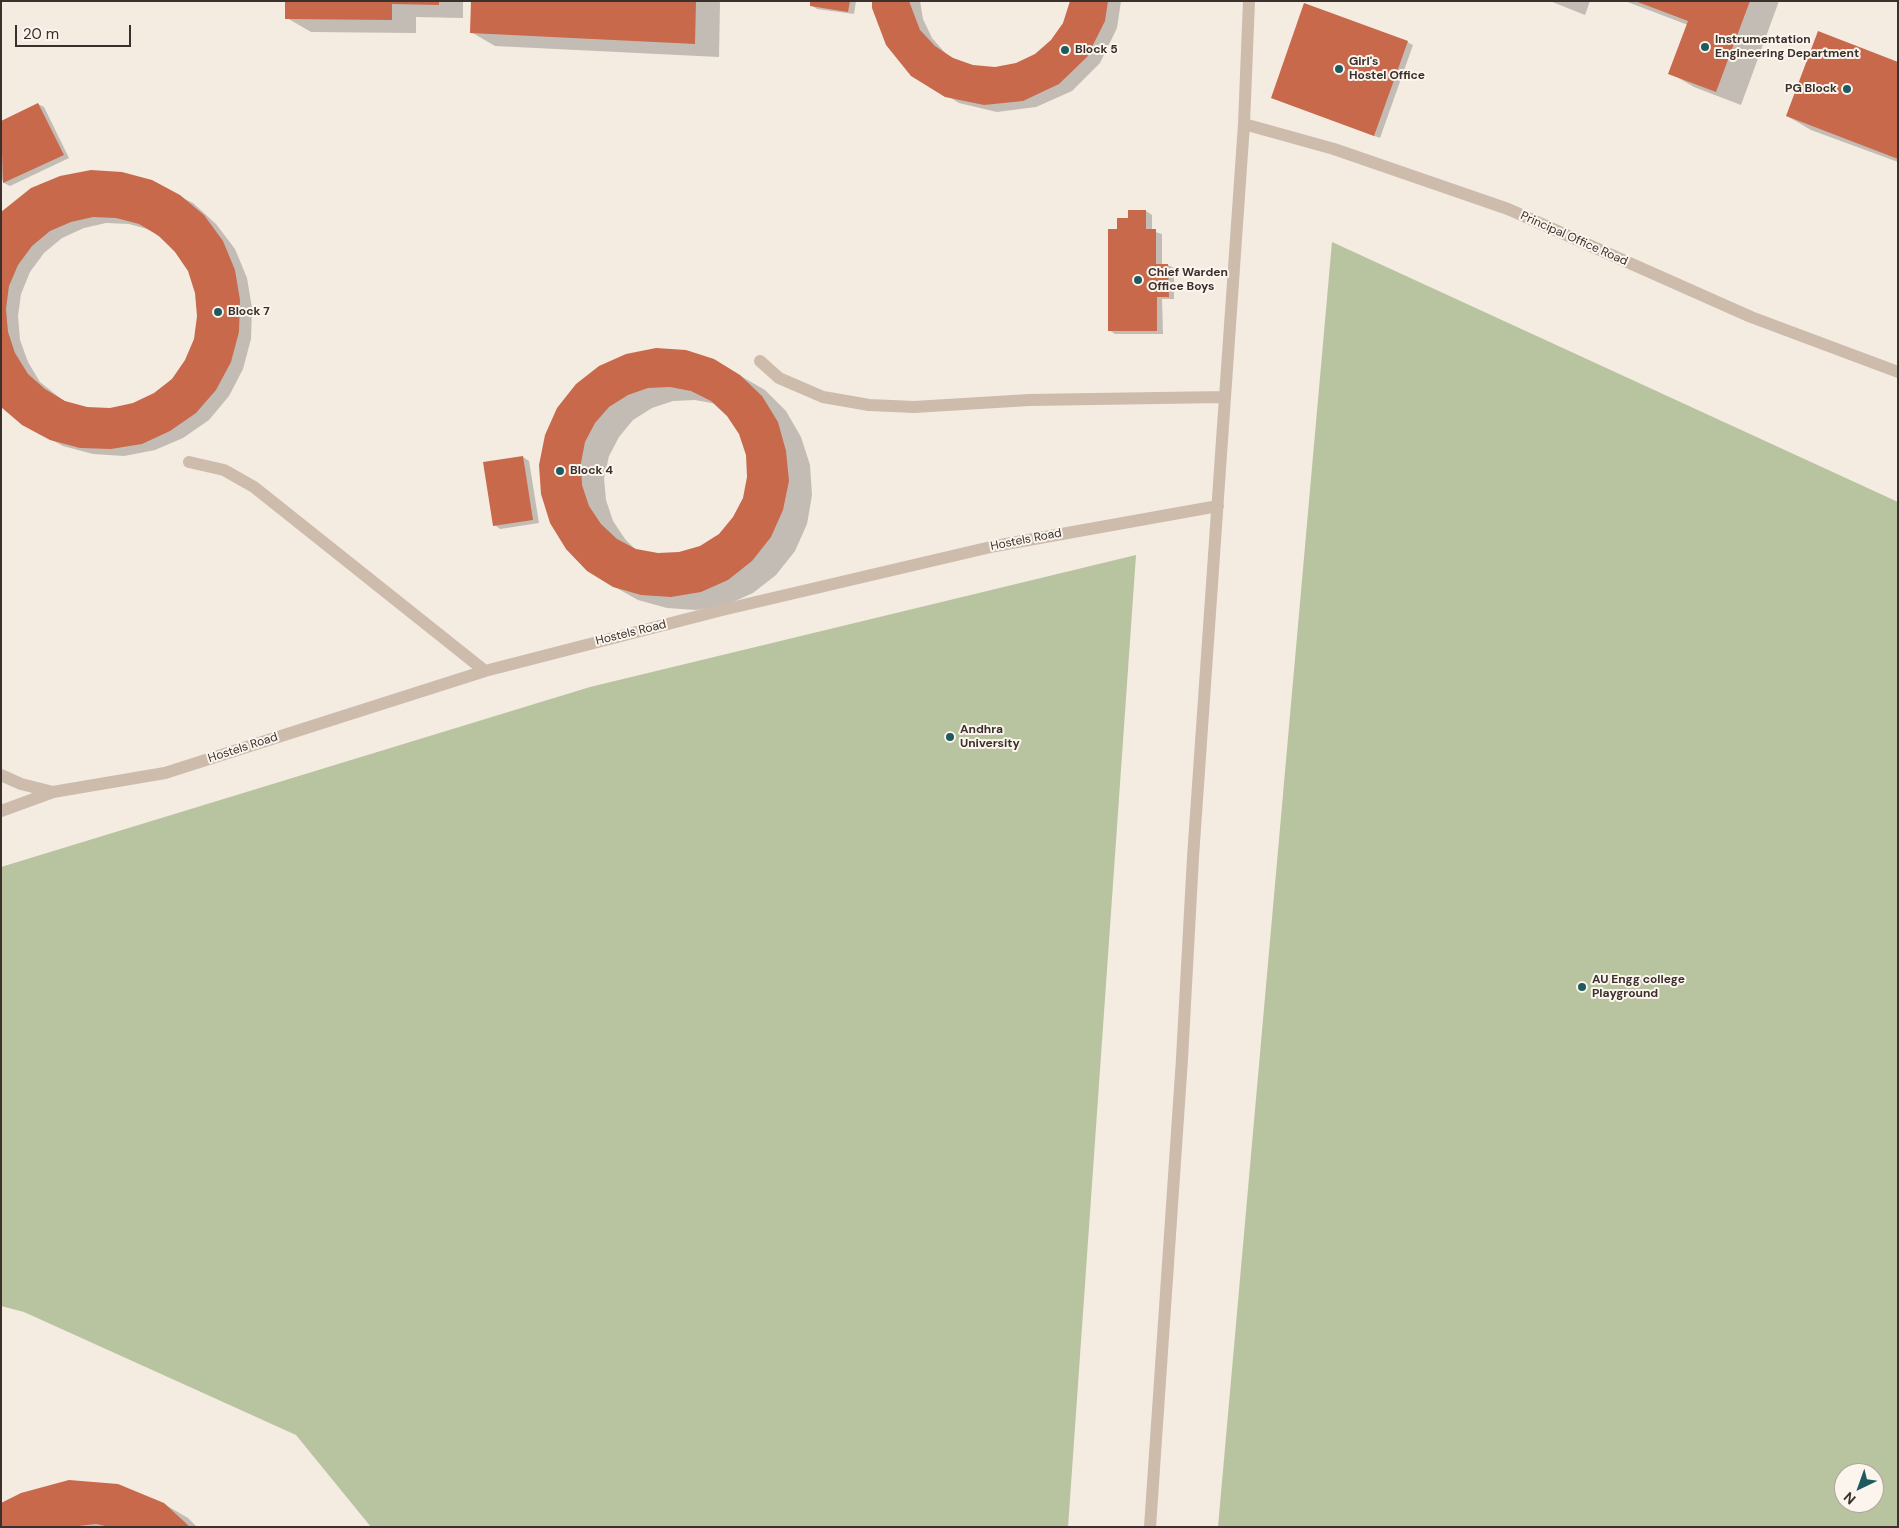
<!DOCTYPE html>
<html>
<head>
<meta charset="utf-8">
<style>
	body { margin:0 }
	#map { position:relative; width:1899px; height:1528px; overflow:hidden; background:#f4ebe1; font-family:"DM Sans",sans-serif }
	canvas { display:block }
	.frame { position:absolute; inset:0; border:2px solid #3b302b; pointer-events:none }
	.north { position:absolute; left:1834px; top:1463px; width:50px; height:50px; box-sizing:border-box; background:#fbf5ee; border:1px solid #aea6a0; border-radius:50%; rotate:222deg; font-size:14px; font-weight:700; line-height:20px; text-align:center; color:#3b302b }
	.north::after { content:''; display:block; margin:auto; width:18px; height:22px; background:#1f5a5e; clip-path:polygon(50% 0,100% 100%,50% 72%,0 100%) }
	.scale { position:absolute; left:15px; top:25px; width:116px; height:22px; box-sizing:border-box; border:2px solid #3b302b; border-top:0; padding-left:6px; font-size:15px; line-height:18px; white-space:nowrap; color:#3b302b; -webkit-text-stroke:4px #fbf5ee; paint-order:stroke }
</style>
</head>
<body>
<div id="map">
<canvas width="1899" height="1528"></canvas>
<div class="frame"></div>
<div class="north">N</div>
<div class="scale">20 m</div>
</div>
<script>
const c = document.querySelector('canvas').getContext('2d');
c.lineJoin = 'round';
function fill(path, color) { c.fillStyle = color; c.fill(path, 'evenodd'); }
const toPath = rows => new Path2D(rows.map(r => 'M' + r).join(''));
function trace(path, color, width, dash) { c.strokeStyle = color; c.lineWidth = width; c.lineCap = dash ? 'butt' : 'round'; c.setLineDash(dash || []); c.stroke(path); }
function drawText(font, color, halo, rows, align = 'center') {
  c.font = font + ' "DM Sans",sans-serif'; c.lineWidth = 4; c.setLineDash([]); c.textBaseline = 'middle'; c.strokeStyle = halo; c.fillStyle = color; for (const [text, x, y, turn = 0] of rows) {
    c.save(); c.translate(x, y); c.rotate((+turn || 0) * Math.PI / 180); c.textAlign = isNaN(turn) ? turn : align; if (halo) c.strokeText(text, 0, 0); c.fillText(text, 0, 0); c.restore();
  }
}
fill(toPath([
	[1332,242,1898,502,1898,1527,1218,1527],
	[1844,1473,1874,1473,1874,1503,1844,1503],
	[1136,555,1068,1527,371,1527,296,1435,24,1312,1,1306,1,867,590,687]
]), '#b8c4a0');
fill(toPath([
	[287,1,463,1,463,18,416,17,416,33,311,32,287,18],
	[472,1,720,1,719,57,495,46,471,32],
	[812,1,856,1,854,14,817,9,811,5],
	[873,1,920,1,923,19,932,38,947,55,973,67,995,69,1016,64,1035,55,1052,41,1064,23,1071,1,1121,1,1117,28,1100,63,1072,91,1036,107,997,112,959,103,946,95],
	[1550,1,1590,1,1585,15],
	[1625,1,1779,1,1741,105,1694,87,1670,73,1688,25],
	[1407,42,1413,45,1380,138,1272,98],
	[1898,63,1898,162,1811,130,1787,116],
	[38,104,44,107,69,158,10,186,4,183,1,177,1,122],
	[31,189,179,196,193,203,216,224,235,249,247,278,252,308,251,339,243,369,229,396,209,420,183,438,155,450,124,456,93,454,63,446,35,431,1,406,1,213],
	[106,223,129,224,151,230,176,251,189,270,196,293,198,316,195,339,186,361,172,379,154,394,133,404,110,409,87,408,65,402,40,382,28,362,20,340,18,316,21,294,30,272,44,253,62,238,84,228],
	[1146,211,1152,215,1152,231,1162,234,1162,265,1168,265,1174,268,1174,299,1162,299,1163,334,1115,334,1109,330,1118,230,1129,219],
	[739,375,765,390,786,411,801,437,810,465,812,495,807,524,795,551,776,575,753,593,726,605,696,610,667,608,638,600,613,586,566,549,576,385],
	[695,400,717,404,728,415,740,434,747,455,748,477,744,499,734,518,719,535,701,547,680,553,657,555,637,551,625,539,613,521,606,500,604,478,609,456,619,437,633,420,652,408,673,401],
	[523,457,529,461,539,523,500,529,495,525],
	[164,1504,188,1518,197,1527,1,1527]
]), '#0003');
fill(toPath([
	[285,1,439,1,439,5,392,4,392,20,285,19],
	[471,1,696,1,695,44,470,33],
	[810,1,850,1,848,12,810,6],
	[872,1,909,1,920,30,935,46,953,58,973,65,995,67,1016,63,1035,54,1051,40,1063,23,1070,1,1108,1,1105,21,1087,57,1059,84,1023,101,984,105,945,97,911,76,886,45,872,8],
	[1635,1,1750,1,1716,92,1668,74,1688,21],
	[1304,3,1408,41,1374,136,1271,98],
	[1818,31,1898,62,1898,159,1786,116],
	[38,103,64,155,3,183,1,121],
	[91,170,122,172,152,180,180,195,204,215,223,241,235,270,240,300,239,332,231,362,216,390,196,413,170,431,142,444,111,449,80,448,50,440,22,425,1,407,1,212,31,188,60,176],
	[93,217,116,218,139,224,159,236,175,252,188,271,195,293,197,316,194,339,185,360,172,379,154,393,133,403,110,408,87,407,65,401,45,389,28,374,15,353,8,332,6,309,9,286,18,265,32,246,50,231,71,222],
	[1128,210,1146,210,1146,229,1156,229,1156,264,1168,264,1169,297,1157,297,1157,331,1108,331,1108,229,1117,229,1117,218,1128,218],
	[656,348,686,350,714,359,740,375,762,396,778,422,786,451,789,481,783,510,771,537,752,561,728,580,701,592,671,597,641,595,613,587,587,571,566,549,550,523,541,494,539,465,545,435,557,408,576,384,599,366,626,354],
	[670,387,691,391,711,401,727,416,739,434,746,455,747,477,743,498,733,517,719,534,700,546,679,552,658,553,636,549,617,539,601,524,589,506,582,485,581,463,585,442,595,423,609,407,628,395,648,388],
	[523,456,533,520,493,526,483,462],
	[69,1480,118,1484,164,1503,190,1527,110,1527,96,1524,69,1527,1,1527,1,1503,21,1493]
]), '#c8694b');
trace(toPath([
	[1244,124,1334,149,1508,209,1751,317,1898,372],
	[760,361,779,378,823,397,869,405,914,407,1029,400,1224,397],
	[189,462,224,470,254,487,485,671],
	[1,775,21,784,53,792],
	[1,811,53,792,165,773,485,671,722,610,995,546,1218,506],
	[1150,1527,1182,1059,1193,857,1244,124,1249,1]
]), '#cdbbac', 12);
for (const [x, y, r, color] of [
	[1705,47,5,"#1f5a5e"],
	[1065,50,5,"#1f5a5e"],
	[1339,69,5,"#1f5a5e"],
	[1847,89,5,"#1f5a5e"],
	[1138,280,5,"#1f5a5e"],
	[218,312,5,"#1f5a5e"],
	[560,471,5,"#1f5a5e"],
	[950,737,5,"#1f5a5e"],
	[1582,987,5,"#1f5a5e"]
]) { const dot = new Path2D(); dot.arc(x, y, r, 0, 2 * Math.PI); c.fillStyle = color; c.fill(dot); trace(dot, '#fbf5ee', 2); }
drawText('bold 12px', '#3b302b', '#fbf5ee', [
	["Instrumentation",1715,40],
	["Engineering Department",1715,54],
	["Block 5",1075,50],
	["Girl's",1349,62],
	["Hostel Office",1349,76],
	["PG Block",1837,89,"right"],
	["Chief Warden",1148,273],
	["Office Boys",1148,287],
	["Block 7",228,312],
	["Block 4",570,471],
	["Andhra",960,730],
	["University",960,744],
	["AU Engg college",1592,980],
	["Playground",1592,994]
], 'left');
drawText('12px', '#3b302b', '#fbf5ee', [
	["Principal Office Road",1574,239,24],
	["Hostels Road",1026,540,-11],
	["Hostels Road",631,633,-14],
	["Hostels Road",243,748,-18]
]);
</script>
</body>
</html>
